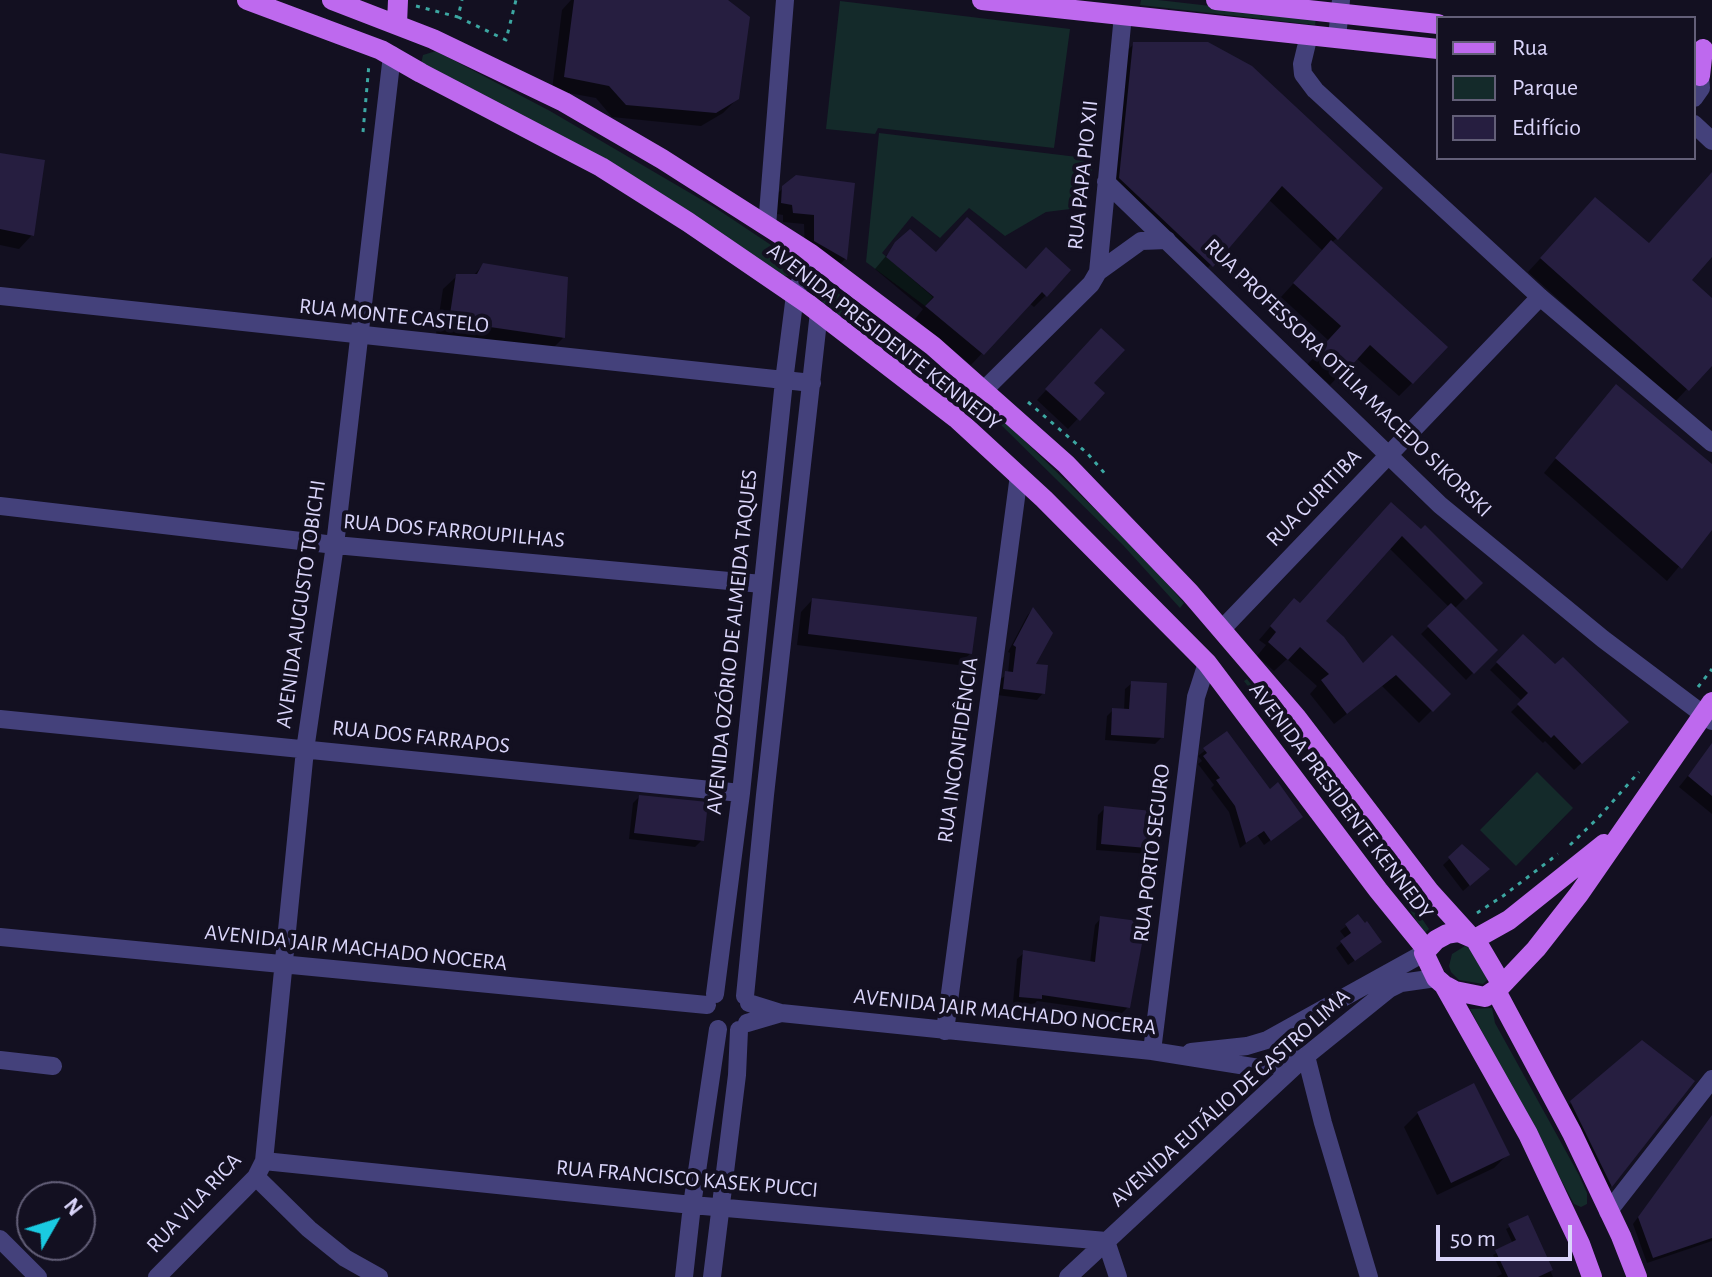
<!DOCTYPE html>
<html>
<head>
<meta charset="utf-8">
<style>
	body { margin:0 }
	#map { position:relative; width:1712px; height:1277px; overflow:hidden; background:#131021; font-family:"Alegreya Sans",sans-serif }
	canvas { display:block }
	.legend { position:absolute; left:1436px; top:16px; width:260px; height:144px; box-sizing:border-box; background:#131021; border:2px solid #635f78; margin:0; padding:10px 14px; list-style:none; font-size:24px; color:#dad5fa }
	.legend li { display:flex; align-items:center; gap:16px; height:40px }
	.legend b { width:40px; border:2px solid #635f78 }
	.north { position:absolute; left:16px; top:1181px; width:80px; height:80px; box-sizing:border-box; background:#131021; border:2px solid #635f78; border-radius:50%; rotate:51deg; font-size:22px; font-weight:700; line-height:32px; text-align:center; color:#dad5fa }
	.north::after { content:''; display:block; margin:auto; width:28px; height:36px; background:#1acae1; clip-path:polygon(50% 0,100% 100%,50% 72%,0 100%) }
	.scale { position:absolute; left:1436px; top:1225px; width:136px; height:36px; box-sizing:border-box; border:4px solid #dad5fa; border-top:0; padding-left:10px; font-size:24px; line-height:28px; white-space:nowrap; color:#dad5fa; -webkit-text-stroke:6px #131021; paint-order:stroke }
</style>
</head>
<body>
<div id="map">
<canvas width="1712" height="1277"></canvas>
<ul class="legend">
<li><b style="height:10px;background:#be69ee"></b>Rua</li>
<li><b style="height:22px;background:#142a2a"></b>Parque</li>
<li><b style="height:22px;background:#261e40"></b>Edifício</li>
</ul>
<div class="north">N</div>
<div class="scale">50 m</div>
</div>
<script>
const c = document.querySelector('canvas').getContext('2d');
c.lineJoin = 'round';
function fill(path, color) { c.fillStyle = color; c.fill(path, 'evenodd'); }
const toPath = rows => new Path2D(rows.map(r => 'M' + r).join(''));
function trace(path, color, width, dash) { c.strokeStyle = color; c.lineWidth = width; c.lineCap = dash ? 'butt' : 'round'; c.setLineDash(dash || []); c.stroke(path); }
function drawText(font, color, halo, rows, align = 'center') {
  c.font = font + ' "Alegreya Sans",sans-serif'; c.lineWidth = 8; c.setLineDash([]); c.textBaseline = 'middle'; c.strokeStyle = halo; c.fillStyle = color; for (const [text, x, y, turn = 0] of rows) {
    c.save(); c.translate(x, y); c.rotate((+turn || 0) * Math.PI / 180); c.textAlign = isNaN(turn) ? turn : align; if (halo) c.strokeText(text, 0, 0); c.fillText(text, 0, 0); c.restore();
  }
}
fill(toPath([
	[1141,0,1158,0,1316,18,1315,25,1140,5],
	[840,1,1070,29,1054,148,878,128,875,134,826,129],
	[436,51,550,111,714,207,792,259,796,266,793,272,788,276,777,275,421,64,423,55],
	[879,133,1094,159,1086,207,1046,212,1005,236,969,208,940,238,912,216,882,253,933,297,925,306,866,262],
	[824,287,830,288,842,296,958,388,961,393,959,404,955,407,820,300,820,292],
	[999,416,1140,553,1184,603,1180,608,1122,544,995,419],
	[1247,679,1356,822,1429,929,1425,933,1354,826,1244,681],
	[1537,772,1573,808,1516,866,1480,830],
	[1465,946,1470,948,1489,978,1483,984,1459,980,1451,972,1449,966,1452,954],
	[1492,1008,1495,1023,1579,1175,1587,1193,1587,1204,1581,1207,1574,1204,1470,1009]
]), '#142a2a');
fill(toPath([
	[571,0,719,0,738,98,723,113,701,126,612,117,596,98,552,90,562,10],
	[1134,44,1337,238,1331,243,1412,383,1399,396,1356,358,1330,385,1307,365,1329,341,1281,297,1323,251,1268,199,1198,279,1107,192,1120,57],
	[0,155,32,235,19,249,0,245],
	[1712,174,1712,254,1689,280,1712,300,1712,362,1674,403,1528,272,1582,213,1648,245],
	[852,184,845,259,836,269,805,251,804,224,783,222,783,215,772,213,773,198,784,187],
	[967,220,1046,295,1034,307,1029,303,971,365,915,319,923,309,875,269,897,243,935,254],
	[483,265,563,338,550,351,436,334,443,289,457,276,473,276],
	[1091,341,1092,383,1102,393,1068,429,1037,400],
	[1603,400,1712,467,1712,527,1667,581,1544,473],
	[1378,517,1480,583,1454,609,1495,650,1466,680,1421,634,1449,607,1389,548,1323,621,1362,666,1392,638,1448,694,1419,723,1382,686,1334,724,1310,694,1317,686,1287,659,1274,671,1257,656,1266,645,1259,640,1282,613,1300,605],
	[812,600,970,654,958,665,797,645,801,612],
	[1032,610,1033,665,1043,693,1037,700,997,695,999,680,1008,674,1010,653,1008,652,1027,616],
	[1523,636,1619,729,1574,770,1545,741,1543,743,1511,712,1522,701,1490,670],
	[1132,683,1162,737,1155,744,1105,740,1107,716,1113,710,1124,711,1125,689],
	[1226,734,1269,791,1301,817,1264,845,1257,835,1240,848,1229,812,1211,788,1214,785,1198,764,1202,761,1198,756],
	[1710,748,1712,748,1712,814,1679,787],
	[639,797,702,840,695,847,629,839,633,803],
	[1105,808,1156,848,1149,854,1096,850,1098,815],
	[1462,847,1481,875,1463,891,1443,865],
	[1358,917,1374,947,1348,965,1336,948,1346,939,1340,931],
	[1101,918,1128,1007,1122,1013,1037,1001,1034,1004,1013,1003,1017,959,1024,953,1090,963,1095,925],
	[1693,1081,1611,1186,1598,1199,1558,1117,1571,1103],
	[1418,1113,1508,1154,1494,1168,1437,1195,1404,1127],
	[1712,1116,1712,1241,1647,1263,1633,1224],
	[1527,1218,1553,1277,1496,1277,1502,1274,1493,1255,1513,1244,1506,1229]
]), '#0007');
fill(toPath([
	[574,0,728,0,750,17,739,99,716,113,626,105,609,86,564,77],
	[1133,42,1208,42,1252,66,1383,188,1338,240,1282,186,1213,267,1119,178],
	[0,153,45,160,34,236,0,229],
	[1712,172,1712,257,1692,280,1712,298,1712,366,1689,391,1540,258,1595,197,1649,243],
	[796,175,855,183,847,260,814,241,814,215,793,213,792,205,781,203,782,186],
	[967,217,1026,269,1046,247,1071,270,1047,297,1042,292,984,355,925,306,934,297,886,257,895,242,910,229,936,252],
	[1331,240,1448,347,1413,384,1370,345,1344,374,1319,350,1341,326,1293,283],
	[483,263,568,277,565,338,449,321,456,274,477,274],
	[1101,328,1125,350,1094,383,1105,393,1080,421,1045,389],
	[1616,384,1712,464,1712,530,1682,569,1555,458],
	[1391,502,1421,529,1425,525,1483,583,1466,600,1402,536,1326,621,1344,637,1363,663,1392,635,1451,694,1433,712,1396,675,1347,714,1321,680,1329,674,1300,647,1288,660,1268,642,1276,632,1270,626,1294,598,1300,603],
	[812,598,977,617,972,654,808,634],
	[1451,603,1498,650,1474,674,1427,626],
	[1033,607,1053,633,1036,664,1048,665,1045,694,1003,689,1005,671,1013,672,1016,647,1013,645],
	[1523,634,1555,664,1563,657,1629,722,1582,764,1554,735,1551,738,1517,704,1528,693,1496,662],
	[1131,681,1167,683,1164,738,1111,735,1112,708,1129,709],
	[1227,731,1270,789,1278,782,1303,817,1271,841,1264,831,1246,843,1235,806,1216,780,1220,778,1203,756,1207,753,1203,748],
	[1712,743,1712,796,1688,776],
	[639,795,708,802,704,841,634,833],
	[1104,806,1161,812,1158,849,1101,844],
	[1462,844,1490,869,1470,886,1448,857],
	[1358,914,1365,923,1367,921,1382,942,1355,961,1340,941,1351,933,1345,924],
	[1100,916,1146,922,1130,1008,1042,995,1042,999,1019,997,1023,950,1095,962],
	[1642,1040,1695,1081,1612,1187,1570,1101],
	[1474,1083,1510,1155,1451,1183,1417,1112],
	[1712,1115,1712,1238,1653,1258,1638,1217],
	[1528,1215,1553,1270,1538,1277,1508,1277,1495,1250,1516,1240,1508,1224]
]), '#261e40');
trace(toPath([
	[416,6,458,17,462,0],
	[458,17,506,40,516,0],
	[363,132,369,64],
	[1028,402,1087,453,1107,476],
	[1698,687,1712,669],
	[1570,845,1599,817,1639,772],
	[1477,913,1503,896,1558,854]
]), '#3ca7a2', 3, [4, 6]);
trace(toPath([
	[1309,35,1302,64,1303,74,1315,90,1540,297,1712,443],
	[1337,37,1341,0],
	[1694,98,1701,88,1700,76],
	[1694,124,1712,141],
	[1106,182,1440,505,1603,639,1712,721],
	[767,226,785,0],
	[1098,272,1141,241,1167,240],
	[0,296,812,383],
	[984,390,1091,284,1098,272,1123,15],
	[0,506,335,545,762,584],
	[1222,629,1540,297],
	[0,719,741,793],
	[0,937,707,1005],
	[715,994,741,793,784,381,795,295,811,254],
	[745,996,765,795,819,312],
	[749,1003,781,1013,1152,1051,1259,1068,1306,1056],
	[747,1023,781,1013],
	[945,1031,1019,475],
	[1152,1051,1196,697,1207,663],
	[1191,1052,1247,1046,1267,1040,1424,953],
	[1306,1056,1323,1123,1369,1277],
	[0,1060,53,1066],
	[264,1161,692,1205,1106,1241],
	[256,1177,309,1229,345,1258,379,1277],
	[1608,1212,1712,1079],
	[0,1239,38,1277],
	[1106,1241,1118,1277],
	[157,1277,256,1177,264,1161,305,750,335,545,392,55],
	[684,1277,692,1205,718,1029],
	[712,1277,737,1075,739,1030],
	[1068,1277,1306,1056,1389,989,1401,983,1436,978]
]), '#44417b', 18);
trace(toPath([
	[247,0,381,50,421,73,601,167,688,222,808,304,956,418,1044,499,1207,663,1378,890,1426,949],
	[332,0,433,39,564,102,662,159,811,254,933,346,1066,464,1190,593,1297,718,1430,892,1468,934],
	[982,0,1438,49],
	[1216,0,1438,24],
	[397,24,398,0],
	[1700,76,1703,49],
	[1459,932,1475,939,1498,978,1501,986,1485,997,1455,991,1444,985,1436,978,1424,953,1436,940,1447,934,1459,932],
	[1475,939,1509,920,1604,844],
	[1444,985,1528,1134,1580,1244,1592,1277],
	[1501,986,1536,949,1579,894,1712,702],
	[1496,991,1572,1133,1621,1236,1637,1277]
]), '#be69ee', 20);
drawText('22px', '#dad5fa', '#131021', [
	["RUA PAPA PIO XII",1083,175,-84],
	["RUA MONTE CASTELO",394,316,6],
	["AVENIDA PRESIDENTE KENNEDY",884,337,38],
	["RUA PROFESSORA OTÍLIA MACEDO SIKORSKI",1348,378,44],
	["RUA CURITIBA",1314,498,-46],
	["RUA DOS FARROUPILHAS",454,531,5],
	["AVENIDA AUGUSTO TOBICHI",301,604,-82],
	["AVENIDA OZÓRIO DE ALMEIDA TAQUES",732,642,-84],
	["RUA DOS FARRAPOS",421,737,6],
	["RUA INCONFIDÊNCIA",958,750,-82],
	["AVENIDA PRESIDENTE KENNEDY",1341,801,53],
	["RUA PORTO SEGURO",1152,853,-83],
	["AVENIDA JAIR MACHADO NOCERA",356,948,6],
	["AVENIDA JAIR MACHADO NOCERA",1005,1012,6],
	["AVENIDA EUTÁLIO DE CASTRO LIMA",1230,1098,-42],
	["RUA FRANCISCO KASEK PUCCI",687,1179,5],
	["RUA VILA RICA",194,1203,-47]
]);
</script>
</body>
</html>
